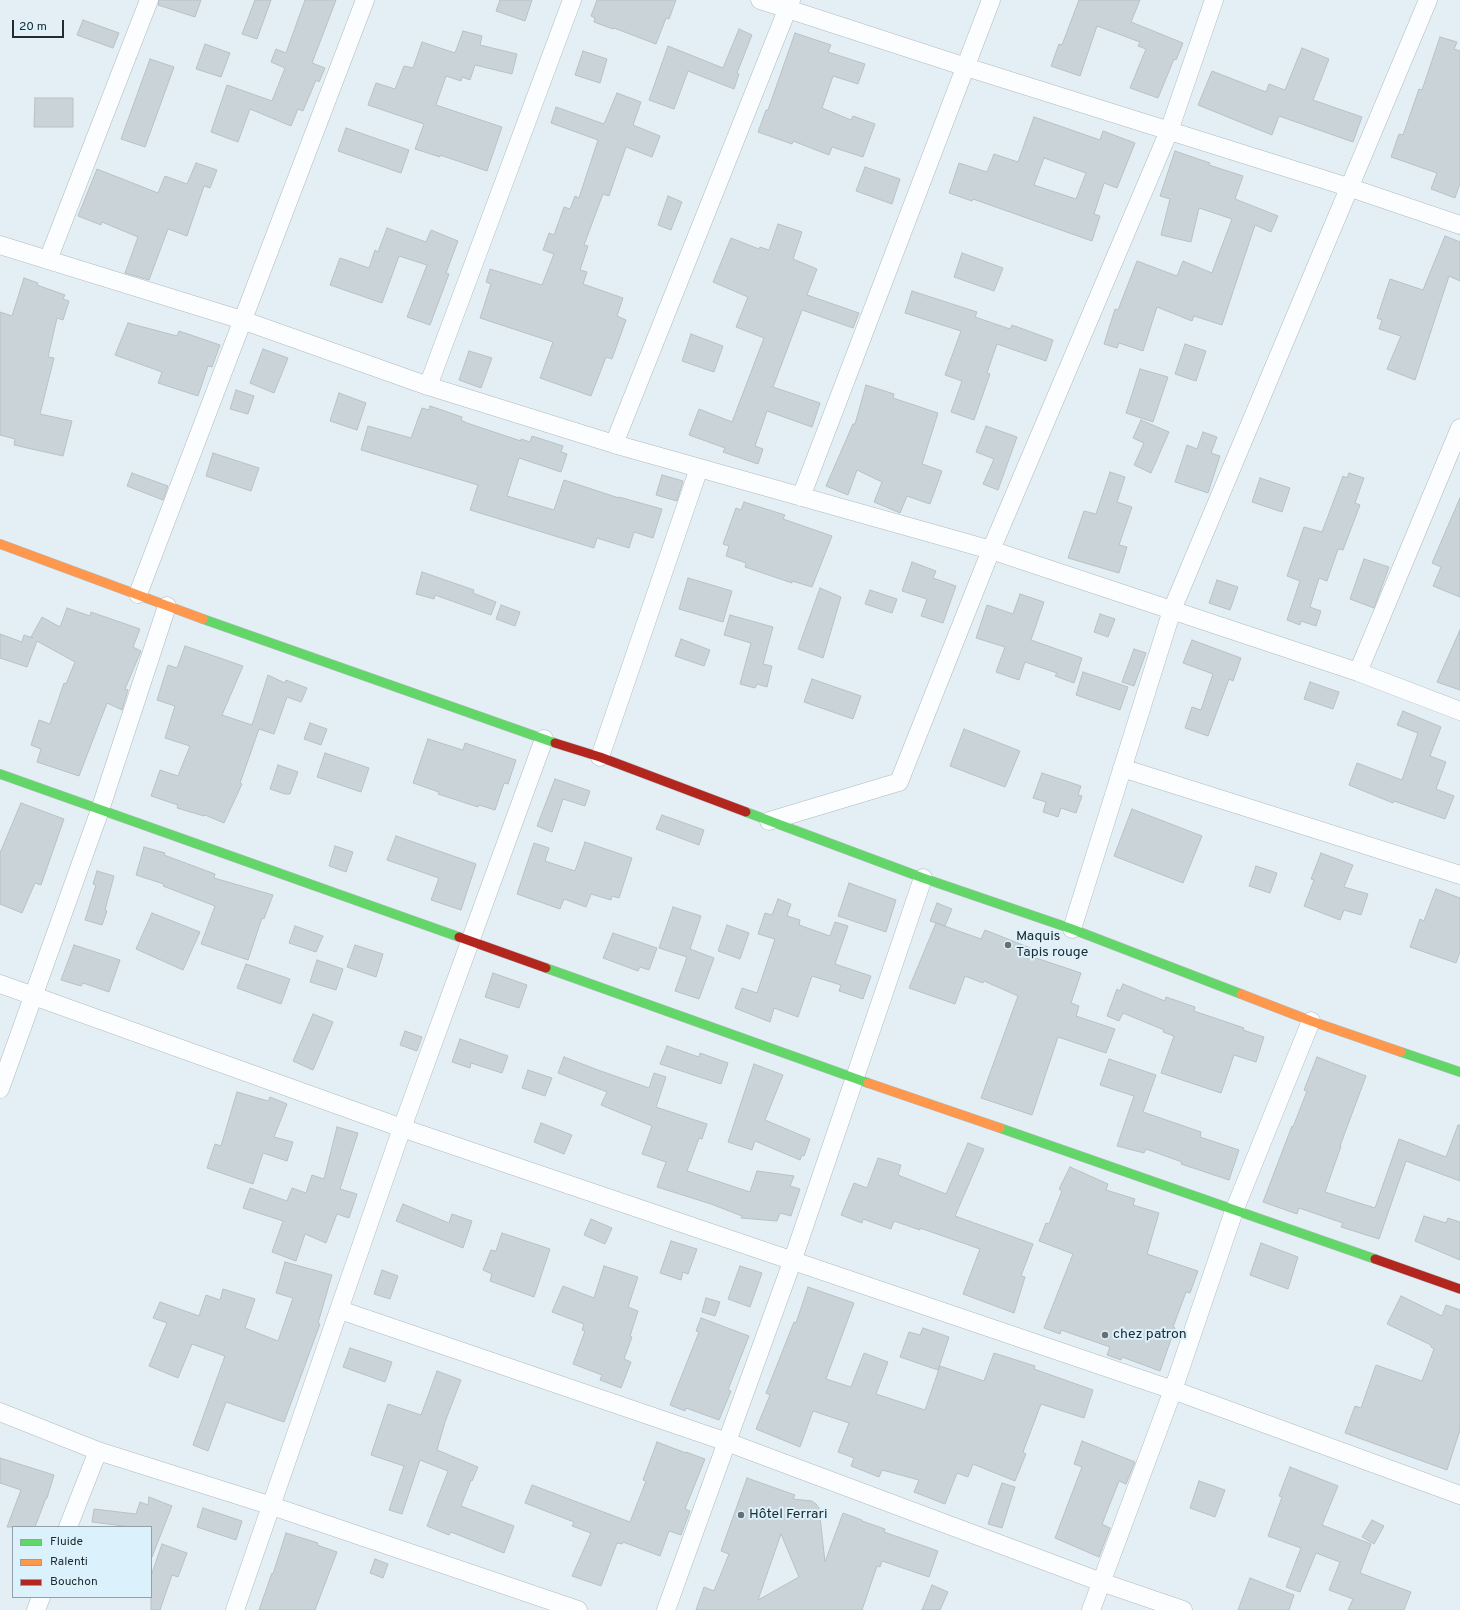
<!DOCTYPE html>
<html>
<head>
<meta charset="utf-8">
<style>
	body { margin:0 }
	#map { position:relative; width:1460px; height:1610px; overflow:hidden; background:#e3eff5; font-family:Overpass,sans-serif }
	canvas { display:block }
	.legend { position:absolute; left:12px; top:1526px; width:140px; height:72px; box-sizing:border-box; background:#dbf2fd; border:1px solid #91a2ab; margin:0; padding:5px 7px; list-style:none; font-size:12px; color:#222b2f }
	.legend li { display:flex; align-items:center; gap:8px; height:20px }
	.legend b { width:20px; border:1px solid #91a2ab }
	.scale { position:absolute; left:12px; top:20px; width:52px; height:18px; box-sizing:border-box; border:2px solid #222b2f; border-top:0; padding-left:5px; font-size:12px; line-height:14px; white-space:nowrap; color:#222b2f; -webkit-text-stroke:3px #dbf2fd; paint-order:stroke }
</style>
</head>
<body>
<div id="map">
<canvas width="1460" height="1610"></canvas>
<ul class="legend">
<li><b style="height:5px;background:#63d668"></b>Fluide</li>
<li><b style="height:5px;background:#ff974d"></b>Ralenti</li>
<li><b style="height:5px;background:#b3261e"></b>Bouchon</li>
</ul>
<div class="scale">20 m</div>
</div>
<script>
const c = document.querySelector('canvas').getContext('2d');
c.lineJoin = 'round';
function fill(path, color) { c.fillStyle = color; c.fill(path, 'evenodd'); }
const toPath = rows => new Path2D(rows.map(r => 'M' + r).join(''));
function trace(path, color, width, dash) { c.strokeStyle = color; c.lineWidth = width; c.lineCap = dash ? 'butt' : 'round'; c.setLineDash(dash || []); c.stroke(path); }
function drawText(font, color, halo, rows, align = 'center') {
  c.font = font + ' Overpass,sans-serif'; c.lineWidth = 4; c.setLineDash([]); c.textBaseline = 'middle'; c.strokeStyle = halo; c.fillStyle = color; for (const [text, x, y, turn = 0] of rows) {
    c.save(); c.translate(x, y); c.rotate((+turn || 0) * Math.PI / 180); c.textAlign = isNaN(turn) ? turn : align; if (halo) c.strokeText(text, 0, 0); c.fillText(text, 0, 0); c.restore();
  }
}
const building = toPath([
	[159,0,201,0,195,17,158,5,159,0],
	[255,0,271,0,257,39,242,34,255,0],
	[305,0,336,0,312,63,325,68,319,82,316,80,303,111,298,109,291,126,250,109,238,142,211,132,227,85,272,101,285,68,271,62,276,49,286,53,305,0],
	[500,0,532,0,525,21,496,11,500,0],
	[597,0,676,0,669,19,666,18,656,44,614,28,613,29,594,22,595,18,591,16,597,0],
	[1079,0,1140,0,1131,22,1183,43,1176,60,1174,59,1158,98,1130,88,1146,49,1138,46,1140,42,1097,26,1080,76,1051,66,1059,44,1062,45,1079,0],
	[83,20,119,33,113,48,77,35,83,20],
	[739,29,752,35,737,73,739,74,734,89,688,71,674,109,649,100,668,46,723,68,739,29],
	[463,31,482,36,480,45,517,54,512,74,475,65,470,80,462,77,461,81,446,76,436,105,502,127,487,171,440,155,440,157,415,149,424,124,368,105,376,83,395,89,404,66,413,68,422,42,455,53,463,31],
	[795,33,831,45,828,52,865,64,858,84,833,76,822,108,851,120,853,116,875,124,863,157,832,147,829,155,793,141,792,144,758,132,766,110,768,110,795,33],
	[1440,37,1457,42,1454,49,1460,51,1460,183,1455,198,1431,189,1437,173,1391,157,1399,134,1403,135,1419,89,1422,90,1440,37],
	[205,44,230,53,221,77,196,69,205,44],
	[1302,48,1329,59,1313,100,1362,117,1353,142,1279,116,1272,135,1198,105,1212,71,1266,92,1269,84,1285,90,1302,48],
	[583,51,607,59,600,83,575,75,583,51],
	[150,59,174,67,145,147,121,139,150,59],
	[617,93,641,102,633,125,660,136,652,157,626,147,609,196,603,194,584,245,588,246,580,270,587,272,583,284,623,298,617,316,626,320,612,359,606,357,591,396,540,378,553,342,480,318,491,284,486,282,490,269,542,285,554,254,543,250,549,233,554,235,564,207,570,209,575,196,579,198,598,140,551,123,556,107,604,124,617,93],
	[35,98,73,98,73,127,34,127,35,98],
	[1034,117,1100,140,1103,131,1135,143,1117,188,1104,183,1094,214,1100,216,1092,241,973,199,972,201,949,193,959,163,987,172,994,154,1018,162,1034,117],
	[1044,158,1086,173,1076,199,1034,185,1044,158],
	[346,128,409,150,401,173,338,151,346,128],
	[1175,151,1210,163,1209,165,1243,176,1235,199,1278,216,1271,232,1255,225,1222,325,1194,316,1192,321,1157,307,1143,351,1119,343,1117,348,1104,344,1115,309,1118,310,1137,261,1177,276,1183,261,1212,273,1217,259,1232,219,1199,208,1191,242,1161,235,1170,199,1160,196,1175,151],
	[196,163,217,170,210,188,204,186,187,236,168,229,149,280,125,273,138,237,102,222,101,225,78,216,97,169,158,193,165,176,187,184,196,163],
	[865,167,900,179,892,204,856,191,865,167],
	[668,196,682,202,671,230,658,225,668,196],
	[778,224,802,232,793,259,817,269,807,295,859,313,853,328,802,310,773,387,820,403,812,427,767,411,755,446,763,449,758,464,723,452,725,448,689,435,699,409,732,422,764,338,736,327,748,297,713,282,731,238,759,249,760,247,769,250,778,224],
	[387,228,426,242,431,230,458,241,446,273,449,274,430,325,407,317,427,265,399,256,382,303,330,285,340,258,369,268,375,250,378,252,387,228],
	[1445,236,1460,242,1460,281,1449,276,1415,380,1387,369,1401,336,1379,329,1382,320,1377,318,1390,279,1423,290,1445,236],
	[962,253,1003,268,994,291,954,277,962,253],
	[24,278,38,283,37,285,65,295,63,299,69,301,63,320,57,318,48,357,54,358,40,414,72,421,63,456,14,445,15,439,0,435,0,312,12,316,24,278],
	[912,291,977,312,975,317,1010,329,1012,325,1053,340,1046,361,997,344,987,373,990,374,974,420,951,412,962,381,945,375,961,331,905,313,912,291],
	[128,323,177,336,179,331,220,345,212,367,208,366,198,396,158,383,162,372,115,355,128,323],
	[691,334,723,346,714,372,682,361,691,334],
	[1185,344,1206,351,1196,381,1175,374,1185,344],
	[263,349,288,358,274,393,250,383,263,349],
	[469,351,492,358,481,388,459,380,469,351],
	[1140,369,1168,377,1153,422,1126,413,1140,369],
	[866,385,894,394,893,398,938,413,922,464,942,471,930,504,907,496,900,513,874,502,882,482,857,470,848,495,826,486,853,424,855,424,866,385],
	[236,390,254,396,248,414,230,409,236,390],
	[339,393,366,403,357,430,330,421,339,393],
	[430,406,462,417,461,420,467,423,521,441,521,439,530,442,532,436,563,446,561,452,567,454,561,472,519,458,507,496,554,510,564,480,619,498,619,497,662,509,653,538,634,532,629,548,597,538,594,548,470,510,478,485,361,450,368,426,411,438,422,408,429,410,430,406],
	[1141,420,1169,432,1151,473,1134,465,1144,443,1133,438,1141,420],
	[986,426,1017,437,998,490,983,484,994,459,976,452,986,426],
	[1203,432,1217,437,1211,453,1220,456,1208,493,1175,482,1187,445,1197,449,1203,432],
	[213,453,259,468,251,491,206,476,213,453],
	[1110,472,1125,477,1117,502,1132,507,1119,545,1127,547,1119,573,1068,558,1084,511,1096,514,1110,472],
	[132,473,168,486,163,500,127,486,132,473],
	[1349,473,1364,478,1355,503,1360,505,1343,550,1338,549,1327,581,1319,578,1310,607,1321,611,1316,626,1301,621,1300,625,1287,620,1300,581,1287,576,1304,527,1322,532,1343,476,1347,478,1349,473],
	[662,475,683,481,677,501,656,495,662,475],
	[1260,478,1290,488,1282,512,1252,502,1260,478],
	[1460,498,1460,597,1433,586,1441,567,1432,563,1460,498],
	[744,502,785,515,783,519,832,536,812,587,792,581,792,583,745,567,746,563,726,556,729,546,723,544,736,508,741,510,744,502],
	[1364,559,1389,567,1374,608,1350,599,1364,559],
	[912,562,936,571,933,578,956,586,943,623,921,616,927,599,902,591,912,562],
	[422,572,474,590,473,593,496,602,491,615,435,595,434,599,416,594,422,572],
	[688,578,732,591,723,622,679,609,688,578],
	[1217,580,1238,587,1230,610,1209,603,1217,580],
	[820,588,841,597,823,658,798,649,820,588],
	[870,590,897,599,892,613,865,604,870,590],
	[1020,594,1044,602,1031,640,1082,658,1074,683,1055,676,1057,673,1025,662,1019,680,996,672,1005,647,976,638,987,605,1013,614,1020,594],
	[501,605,520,612,515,626,496,619,501,605],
	[67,608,90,616,91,612,140,629,133,647,141,651,125,689,128,690,122,710,107,703,79,776,37,762,41,749,31,745,39,720,50,724,64,683,66,684,75,662,37,641,27,667,0,658,0,634,22,642,24,635,33,638,31,637,42,617,60,627,67,608],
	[1100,614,1115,619,1108,637,1094,632,1100,614],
	[730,615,773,627,763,664,772,666,767,687,757,684,755,688,740,684,751,643,724,635,730,615],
	[1460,630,1460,690,1437,682,1460,630],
	[681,639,710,650,704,666,675,656,681,639],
	[1192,640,1241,658,1233,681,1229,679,1208,736,1185,728,1192,707,1201,710,1213,674,1183,663,1192,640],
	[185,646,243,666,222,715,252,725,268,675,285,683,286,680,307,688,301,702,287,697,274,734,259,729,240,783,242,784,224,823,205,815,204,816,177,808,178,805,151,796,160,770,178,776,190,746,165,738,175,706,157,700,168,665,177,668,185,646],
	[1134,649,1146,653,1134,686,1122,682,1134,649],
	[1083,672,1128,687,1120,710,1076,695,1083,672],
	[812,679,861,696,853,719,804,702,812,679],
	[1310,682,1339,692,1333,709,1304,699,1310,682],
	[1403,711,1441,727,1430,756,1446,762,1436,789,1454,796,1445,819,1394,801,1393,803,1349,785,1357,763,1402,780,1418,733,1397,725,1403,711],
	[310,723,327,729,321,745,304,739,310,723],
	[964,729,1020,751,1005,787,950,766,964,729],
	[428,739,463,750,465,743,516,760,508,784,504,783,495,810,479,805,478,807,438,794,439,792,413,783,428,739],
	[325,753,369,768,361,792,317,777,325,753],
	[278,765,298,772,290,794,285,794,270,789,278,765],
	[1042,773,1081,786,1078,795,1082,796,1076,813,1061,808,1058,817,1043,812,1046,802,1033,798,1042,773],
	[555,779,590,791,585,806,563,799,552,832,537,826,555,779],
	[21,803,64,819,41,885,35,883,22,913,0,904,0,853,21,803],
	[1132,809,1202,836,1183,883,1114,856,1132,809],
	[662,815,704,830,699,845,656,829,662,815],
	[396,836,476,864,461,910,431,900,439,878,387,860,396,836],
	[585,842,632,858,619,898,612,896,611,900,591,894,586,907,564,899,560,909,517,894,534,843,549,848,545,861,575,871,585,842],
	[335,846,353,852,346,872,329,866,335,846],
	[144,847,165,853,164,855,215,874,214,878,273,895,264,919,262,918,248,960,201,944,215,906,163,886,164,884,136,875,144,847],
	[1321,853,1353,865,1344,887,1368,894,1361,915,1344,910,1340,920,1304,906,1314,880,1311,879,1321,853],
	[1256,866,1277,873,1270,893,1249,886,1256,866],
	[97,871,114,876,105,910,107,911,102,925,85,920,96,885,93,884,97,871],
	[849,883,896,900,886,932,838,916,849,883],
	[1436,889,1460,898,1460,952,1456,963,1410,947,1420,919,1424,921,1436,889],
	[778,899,791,904,787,916,800,920,799,925,830,936,835,922,848,926,835,964,871,976,863,999,839,991,841,985,812,976,798,1017,774,1008,770,1022,735,1008,742,988,757,993,775,939,758,934,765,913,772,915,778,899],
	[937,903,952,909,945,926,930,921,937,903],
	[673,907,701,916,690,949,714,958,699,999,675,991,687,957,659,948,673,907],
	[152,913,200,932,183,970,136,949,152,913],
	[936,923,981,939,985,930,1033,949,1030,956,1081,973,1071,1003,1079,1006,1076,1016,1115,1029,1106,1053,1058,1037,1032,1115,981,1098,1018,996,984,981,983,983,965,976,955,1004,909,988,936,923],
	[727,925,749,933,740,959,718,951,727,925],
	[295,926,323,936,316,952,289,943,295,926],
	[613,933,657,948,649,970,640,967,638,971,603,958,613,933],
	[74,945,120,960,109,992,83,983,81,986,61,980,74,945],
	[355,945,383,954,376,977,347,967,355,945],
	[317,960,343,969,336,990,310,982,317,960],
	[246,964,290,979,281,1004,237,988,246,964],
	[493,973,527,985,519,1008,485,997,493,973],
	[1123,984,1165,1001,1166,997,1195,1007,1194,1011,1244,1028,1243,1030,1264,1037,1256,1062,1234,1055,1221,1093,1161,1073,1174,1036,1163,1032,1164,1030,1123,1013,1119,1021,1107,1016,1117,989,1120,991,1123,984],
	[313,1014,333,1022,313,1070,293,1061,313,1014],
	[405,1031,422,1037,417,1051,400,1045,405,1031],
	[460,1039,508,1056,502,1073,471,1063,470,1068,452,1062,460,1039],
	[667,1046,699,1057,700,1053,728,1063,721,1084,660,1064,667,1046],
	[564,1057,598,1070,649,1088,654,1073,666,1077,656,1107,707,1124,702,1139,699,1138,687,1171,750,1192,757,1171,794,1176,790,1186,800,1189,791,1216,780,1213,777,1221,741,1218,742,1216,711,1204,657,1187,666,1162,642,1154,652,1126,601,1105,607,1092,558,1073,564,1057],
	[1317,1057,1366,1076,1340,1146,1341,1146,1325,1192,1375,1208,1399,1139,1446,1157,1458,1125,1460,1125,1460,1181,1406,1161,1379,1239,1341,1227,1343,1223,1299,1208,1297,1214,1263,1202,1292,1126,1293,1127,1307,1091,1304,1090,1317,1057],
	[1109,1059,1156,1075,1143,1112,1201,1132,1200,1137,1239,1150,1229,1180,1181,1164,1182,1162,1146,1149,1144,1153,1117,1146,1134,1096,1100,1085,1109,1059],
	[754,1064,783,1075,765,1120,810,1139,804,1156,802,1155,800,1160,755,1141,752,1150,728,1142,754,1064],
	[528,1070,552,1078,545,1096,522,1088,528,1070],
	[237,1092,268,1101,270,1097,287,1104,274,1137,293,1142,287,1161,263,1153,253,1184,207,1168,215,1144,221,1146,237,1092],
	[541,1123,572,1135,564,1154,534,1142,541,1123],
	[337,1127,358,1133,340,1189,357,1194,349,1218,337,1214,326,1243,305,1234,296,1261,272,1252,283,1221,243,1208,250,1188,287,1201,292,1188,306,1193,312,1175,324,1179,337,1127],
	[968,1143,984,1149,955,1216,1033,1244,1021,1276,1025,1277,1014,1313,963,1294,980,1249,920,1228,920,1230,894,1221,891,1229,863,1219,862,1223,841,1215,854,1183,867,1188,878,1158,901,1165,898,1175,946,1194,968,1143],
	[1070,1167,1108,1184,1106,1190,1135,1199,1133,1205,1159,1213,1147,1254,1198,1271,1190,1293,1186,1292,1173,1327,1175,1328,1160,1371,1122,1357,1121,1360,1107,1355,1110,1347,1061,1330,1060,1334,1044,1328,1073,1254,1039,1241,1046,1223,1049,1224,1062,1191,1059,1189,1070,1167],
	[403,1204,449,1223,452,1214,472,1221,463,1248,396,1221,403,1204],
	[1424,1216,1446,1223,1448,1218,1460,1222,1460,1260,1415,1241,1424,1216],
	[591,1219,612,1228,605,1244,584,1235,591,1219],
	[502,1233,550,1249,534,1297,490,1281,492,1274,483,1270,491,1250,496,1251,502,1233],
	[671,1241,697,1249,688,1274,683,1272,681,1280,660,1273,671,1241],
	[1261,1243,1298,1257,1288,1289,1250,1275,1261,1243],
	[285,1262,332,1275,318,1323,320,1324,284,1422,226,1402,208,1451,193,1445,225,1356,192,1344,178,1378,149,1366,167,1323,153,1318,160,1302,199,1316,206,1295,220,1300,223,1289,255,1299,245,1328,278,1341,293,1298,276,1293,285,1262],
	[604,1266,638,1277,628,1307,638,1311,630,1336,632,1337,624,1359,631,1362,621,1388,600,1380,602,1375,573,1364,585,1331,582,1330,584,1324,552,1312,563,1286,594,1298,604,1266],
	[740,1266,762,1273,750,1307,728,1299,740,1266],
	[382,1270,398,1276,390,1299,374,1294,382,1270],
	[808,1287,854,1303,826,1379,851,1387,864,1353,888,1362,876,1394,925,1410,940,1366,984,1381,994,1353,1035,1366,1034,1369,1093,1390,1084,1418,1041,1404,1023,1452,1026,1454,1015,1481,973,1464,968,1477,957,1473,945,1504,914,1492,919,1480,882,1470,879,1477,851,1466,854,1458,838,1452,849,1423,813,1411,800,1447,756,1429,770,1395,766,1393,794,1322,796,1323,808,1287],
	[1401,1296,1442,1316,1446,1305,1460,1310,1460,1430,1447,1470,1345,1433,1355,1406,1361,1408,1376,1365,1422,1381,1434,1349,1431,1347,1431,1345,1387,1324,1401,1296],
	[706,1298,720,1302,715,1316,702,1312,706,1298],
	[701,1318,749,1336,728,1390,731,1391,719,1420,686,1408,685,1411,670,1405,699,1332,696,1331,701,1318],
	[923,1328,949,1337,938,1370,900,1357,909,1332,920,1335,923,1328],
	[350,1348,392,1362,385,1382,343,1367,350,1348],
	[437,1371,461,1380,445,1422,437,1450,478,1467,472,1481,471,1480,461,1506,514,1526,504,1553,451,1532,449,1535,427,1526,448,1471,420,1460,402,1514,389,1510,404,1466,371,1455,388,1404,421,1415,437,1371],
	[1082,1441,1135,1462,1126,1484,1119,1481,1102,1524,1110,1528,1099,1557,1055,1538,1082,1467,1074,1464,1082,1441],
	[657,1442,686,1453,686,1452,705,1459,685,1509,690,1511,681,1535,669,1531,660,1556,623,1542,622,1544,617,1543,601,1586,572,1576,591,1533,572,1526,574,1522,525,1503,532,1485,630,1522,646,1481,643,1480,657,1442],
	[0,1458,54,1475,47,1498,46,1498,35,1527,7,1527,21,1490,0,1483,0,1458],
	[1290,1467,1338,1486,1322,1525,1371,1544,1360,1573,1411,1592,1404,1610,1348,1610,1353,1599,1329,1590,1340,1562,1316,1553,1300,1592,1286,1587,1301,1548,1268,1536,1282,1497,1279,1496,1290,1467],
	[747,1478,795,1495,793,1499,812,1501,816,1504,819,1508,825,1562,843,1513,862,1520,862,1521,885,1529,884,1532,938,1551,929,1577,882,1561,880,1567,877,1566,862,1610,696,1610,704,1587,714,1591,729,1554,721,1551,747,1478],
	[781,1534,799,1577,758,1600,781,1534],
	[1199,1481,1225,1490,1215,1517,1190,1508,1199,1481],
	[1002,1483,1015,1487,1002,1528,988,1524,1002,1483],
	[149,1497,172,1506,152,1557,151,1527,131,1527,92,1522,94,1509,136,1514,140,1502,148,1505,149,1497],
	[203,1508,242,1521,236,1540,197,1527,203,1508],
	[1372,1520,1384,1526,1374,1544,1362,1537,1372,1520],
	[286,1533,318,1543,317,1545,337,1552,315,1610,259,1610,272,1573,273,1574,286,1533],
	[162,1544,187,1553,178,1577,172,1575,160,1610,151,1610,151,1576,162,1544],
	[375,1559,388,1564,383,1578,370,1573,375,1559],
	[1250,1578,1294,1595,1289,1610,1238,1610,1250,1578],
	[932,1585,948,1592,940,1610,922,1610,932,1585]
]);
fill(building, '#cad4d8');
trace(building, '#b7c1c6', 1);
const street = toPath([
	[760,0,966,67,1348,187,1460,225],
	[0,245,242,320,428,386,614,444,991,550,1358,672,1460,711],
	[48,260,149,0],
	[428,386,572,0],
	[614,444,791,0],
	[801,497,991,0],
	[138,594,365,0],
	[1358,672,1460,428],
	[600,757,699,468],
	[1122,768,1460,875],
	[769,821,899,782,991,550,1169,131,1214,0],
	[1072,929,1172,610,1428,0],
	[0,984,402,1128,1173,1390,1460,1495],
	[0,1089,100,810,167,606],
	[340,1310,727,1442,1101,1582,1183,1610],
	[0,1412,98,1451,272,1506,578,1610],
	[68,1527,98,1451],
	[36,1610,41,1597],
	[235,1610,402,1128,544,739],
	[666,1610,792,1262,923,878],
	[1091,1610,1173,1390,1234,1211,1311,1021]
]);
const fast = toPath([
	[203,619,555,743],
	[0,774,459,937],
	[746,812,923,878,1072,929,1241,994],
	[546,968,868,1083],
	[1401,1052,1460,1072],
	[1000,1128,1375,1259]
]);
const slow = toPath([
	[0,544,203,619],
	[1241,994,1311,1021,1401,1052],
	[868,1083,1000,1128]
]);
const jam = toPath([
	[555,743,600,757,746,812],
	[459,937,546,968],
	[1375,1259,1460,1289]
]);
trace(street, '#b0babf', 19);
trace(fast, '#b0babf', 10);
trace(slow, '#b0babf', 10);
trace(jam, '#b0babf', 10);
trace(street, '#fbfdfe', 18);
trace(fast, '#63d668', 9);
trace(slow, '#ff974d', 9);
trace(jam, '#b3261e', 9);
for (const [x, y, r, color] of [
	[1008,945,4,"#667074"],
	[1105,1335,4,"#667074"],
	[741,1515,4,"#667074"]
]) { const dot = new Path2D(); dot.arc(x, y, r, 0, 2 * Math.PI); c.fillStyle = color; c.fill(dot); trace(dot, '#dbf2fd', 1.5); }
drawText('14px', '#222b2f', '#dbf2fd', [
	["Maquis",1016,937],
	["Tapis rouge",1016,953],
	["chez patron",1113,1335],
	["Hôtel Ferrari",749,1515]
], 'left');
</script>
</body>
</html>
